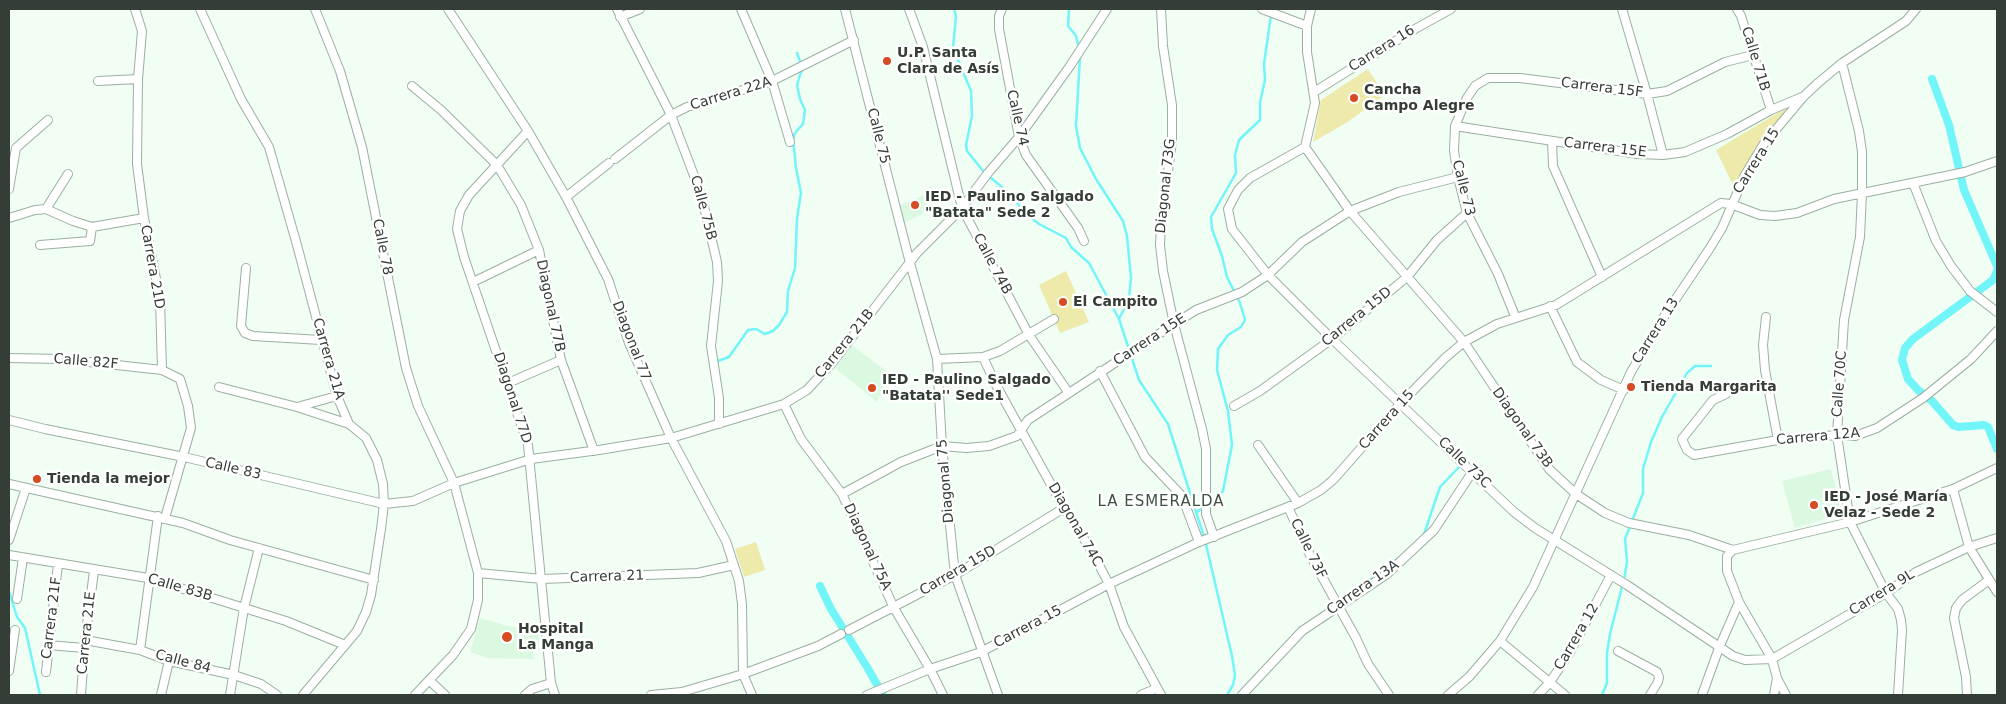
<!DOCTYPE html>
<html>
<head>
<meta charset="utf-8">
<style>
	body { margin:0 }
	#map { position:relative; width:2006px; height:704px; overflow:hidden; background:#f0fef3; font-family:"DejaVu Sans",sans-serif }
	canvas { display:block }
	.frame { position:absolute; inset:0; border:10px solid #343d36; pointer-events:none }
</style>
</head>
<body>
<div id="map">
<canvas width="2006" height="704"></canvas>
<div class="frame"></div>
</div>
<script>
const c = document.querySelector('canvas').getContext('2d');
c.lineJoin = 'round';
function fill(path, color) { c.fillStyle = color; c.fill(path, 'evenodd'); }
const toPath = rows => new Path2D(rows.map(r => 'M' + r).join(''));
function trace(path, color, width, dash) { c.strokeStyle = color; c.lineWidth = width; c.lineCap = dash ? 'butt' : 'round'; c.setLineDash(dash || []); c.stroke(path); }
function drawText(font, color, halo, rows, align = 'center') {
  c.font = font + ' "DejaVu Sans",sans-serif'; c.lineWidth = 5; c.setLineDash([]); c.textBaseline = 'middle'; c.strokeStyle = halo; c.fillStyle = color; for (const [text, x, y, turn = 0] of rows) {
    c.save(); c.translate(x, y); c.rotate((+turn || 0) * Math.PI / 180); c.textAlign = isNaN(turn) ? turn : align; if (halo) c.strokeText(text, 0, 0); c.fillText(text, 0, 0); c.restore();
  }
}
fill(toPath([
	[931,187,933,191,937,189,941,197,923,211,923,214,903,223,898,206,925,195,924,191],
	[852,345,890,374,877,402,835,368],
	[1831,469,1841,514,1795,528,1782,481],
	[480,618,512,627,538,628,539,646,533,647,534,659,488,658,470,652]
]), '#dbf8e1');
fill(toPath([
	[1368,69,1385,95,1346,123,1313,142,1321,100],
	[1786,108,1784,112,1739,176,1734,187,1716,150],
	[1066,271,1089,322,1060,333,1039,285],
	[756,542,765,570,744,577,735,549]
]), '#edeaab');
trace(toPath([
	[954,9,956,16,953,48,971,91,972,116,966,145,967,151,984,172,1009,193,1025,213,1039,224,1066,238,1071,247,1089,263,1119,319,1139,380,1168,424,1205,540,1232,656,1235,675,1233,685,1227,695],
	[1069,9,1068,26,1076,36,1079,48],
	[797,53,801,64],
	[1080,57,1076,126,1080,148,1096,179,1123,221,1127,236,1131,278,1129,299,1119,319],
	[718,361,729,357,748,330,756,329,765,334,773,331,779,325,787,312,788,291,795,268,797,218,801,193,796,168,793,139,795,133,803,124,805,110,800,99,797,85,802,69],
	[1209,503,1223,491,1232,445,1228,411,1217,370,1218,349,1228,335,1241,327,1245,320,1240,303,1227,277,1222,256,1212,229,1211,217,1236,173,1235,155,1239,140,1260,120,1260,102,1265,80,1264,64,1271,15],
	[1196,513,1204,506],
	[1421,538,1424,534,1440,487,1460,466],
	[1357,590,1400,557],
	[9,591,17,617,25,628,40,695],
	[1299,629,1327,610],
	[1602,695,1607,683,1607,653,1610,634,1625,575,1627,561,1625,539,1643,493,1643,469,1651,442,1662,417,1687,373,1695,366,1711,366]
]), '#72f5f8', 2.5);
trace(toPath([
	[1932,79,1949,125,1964,190,1997,266],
	[1997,271,1993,280,1913,339,1905,348,1902,360,1908,379,1918,390,1932,401,1953,425,1958,427,1984,425,1988,427,1997,449],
	[820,586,831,609,867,667,883,695]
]), '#72f5f8', 8);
const minor = toPath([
	[135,9,142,31,138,79,137,164,144,218,160,299,162,370,180,379,188,406,191,428,165,518],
	[200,9,241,99,269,147,297,245,337,396,349,424,366,438,377,460,383,484,384,504,381,529,371,595,366,612,357,631,303,695],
	[315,9,340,71,362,147,406,368,418,406,454,483,478,573,478,600,471,629,453,655,415,695],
	[448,9,528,131,566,197,608,279,629,343,671,438,726,541,739,581,742,604,743,674,752,695],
	[617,9,671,115,701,194,717,262,718,281,711,346,719,398,719,424],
	[741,9,772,81,790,142],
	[845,9,910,263,937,359,942,446,955,575,998,695],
	[909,9,923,47,962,208,1029,335,1068,392],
	[1002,9,999,16,999,29,1019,137,1026,155,1078,228,1084,241],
	[1161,9,1163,46,1172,105,1172,141,1161,225,1160,245,1163,271,1174,324,1202,429,1206,449,1206,514,1214,537],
	[1262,9,1307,26],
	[1622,9,1647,94,1663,155],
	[1737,9,1741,16,1771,110],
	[620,17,640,9],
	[1842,63,1859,131,1862,152,1862,193,1860,237,1844,320,1837,435,1850,522,1886,593,1898,609,1901,620,1902,630,1898,695],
	[98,81,138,79],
	[412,86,441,110,497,165,521,205,539,250,561,360,594,451],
	[1314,92,1415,29,1451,9],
	[1455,126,1638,154,1663,155,1685,152,1727,134,1771,110,1802,97],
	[528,131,469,195,460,211,457,229,464,257,528,445,551,683,555,695],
	[1552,141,1553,166,1602,277],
	[1305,147,1250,178,1238,190,1228,209,1232,229,1268,275,1332,339,1514,512,1535,528,1627,585,1733,656,1745,660,1772,659,1886,593,1916,572,1969,547,1997,538],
	[1305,147,1350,211,1464,342,1549,469,1576,494,1605,513,1629,523,1689,535,1733,550],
	[1305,147,1315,103,1307,52,1307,26,1311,9],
	[16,148,48,120],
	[615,159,671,115,687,107,772,81,854,40],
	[1913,183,1936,241,1951,266,1970,291,1997,312],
	[9,189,16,148],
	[566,197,609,163],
	[46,209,68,174],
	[9,218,35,210,46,209,73,221,92,227,144,218],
	[40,245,90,241,92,227],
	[246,268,241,326,245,333,253,336,321,340],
	[473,282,539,250],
	[1550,306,1577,362,1601,380,1624,390],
	[1515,316,1498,274,1467,213,1458,177,1454,151,1455,126,1467,98,1475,86,1488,78,1520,78,1647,94,1667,91,1725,62,1753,55],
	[1766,317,1763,345,1765,370,1778,440],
	[983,357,996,385,1064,508,1091,550,1109,584,1124,627,1161,695],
	[9,358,62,359,162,370],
	[937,359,983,357,1000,351,1054,319],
	[1100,371,1145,457,1182,496,1199,542],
	[508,383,561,360],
	[219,387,297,407,349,424],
	[1726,394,1713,400,1682,439,1687,450,1694,455,1778,440,1837,435,1855,436,1877,428,1923,398,1971,359,1997,331],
	[784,404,801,439,842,494,894,608,930,669,943,695],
	[1234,406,1260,391,1332,339,1407,277,1437,240,1467,213],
	[297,407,337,396],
	[9,420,45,429,184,457,384,504,413,501,454,483,531,459,599,450,671,438,784,404,807,390,832,363,917,253,962,208,988,173,1019,137,1070,66,1107,9],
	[1258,445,1298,503],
	[9,484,183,523,230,540,374,580],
	[1953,489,1969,547,1997,592],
	[842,494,901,462,942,446,966,448,989,446,1017,436,1028,420,1174,324,1196,310,1242,292,1268,275,1302,242,1350,211,1399,192,1458,177],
	[1288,507,1310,555,1356,638,1368,664,1389,695],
	[9,540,26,488],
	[1733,550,1850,522,1953,489,1997,468],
	[1733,550,1727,556,1727,571,1739,602,1772,659,1777,678,1786,695],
	[9,555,148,578,286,621,345,645],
	[478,573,542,579,698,573,734,565],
	[17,599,23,558],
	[849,630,955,575,1064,508],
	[85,640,140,650,169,661,234,675,261,684,277,695],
	[1500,641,1565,695],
	[48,645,84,648],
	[140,650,158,516],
	[1618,651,1657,672,1659,677,1658,682,1650,695],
	[9,671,15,630],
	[46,672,58,564],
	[430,681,445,695],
	[81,695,85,640,94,571],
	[161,695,169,661],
	[230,695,244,608,259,548],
	[525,695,532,689,551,683],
	[651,695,682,692,743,674,818,646,841,634],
	[867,695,930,669,981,652,1109,584,1199,542,1298,503,1321,490,1333,480,1401,403,1445,358,1464,342,1497,324,1556,305,1721,203,1731,204,1760,215,1775,216,1797,213,1834,199,1965,172,1997,161],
	[1141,695,1157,688],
	[1242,695,1302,631,1387,574,1434,530,1473,471],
	[1448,695,1469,677,1500,641,1533,587,1631,372,1665,315,1710,248,1722,228,1745,175,1763,145,1804,96,1818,83,1842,63,1906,21,1916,9],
	[1538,695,1550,682,1569,654,1611,575],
	[1702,695,1719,648,1739,602],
	[1774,695,1777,678],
	[1967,695,1966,677,1954,618,1956,608,1962,600,1989,580]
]);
trace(minor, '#9ab09f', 10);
trace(minor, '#fff', 8);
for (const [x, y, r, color] of [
	[887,61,5,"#d44b24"],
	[1354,98,5,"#d44b24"],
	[915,205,5,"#d44b24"],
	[1063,302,5,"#d44b24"],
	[1631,387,5,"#d44b24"],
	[872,388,5,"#d44b24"],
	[37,479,5,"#d44b24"],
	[1814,505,5,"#d44b24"],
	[507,637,6,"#d44b24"]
]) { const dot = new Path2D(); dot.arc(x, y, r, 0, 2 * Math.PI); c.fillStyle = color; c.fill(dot); trace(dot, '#fff', 2); }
drawText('14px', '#343d36', '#fff', [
	["Carrera 16",1382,49,-32],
	["Calle 71B",1755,59,73],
	["Carrera 15F",1602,88,7],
	["Carrera 22A",731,94,-17],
	["Calle 74",1017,118,77],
	["Calle 75",878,136,76],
	["Carrera 15E",1605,148,7],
	["Carrera 15",1757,161,-58],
	["Diagonal 73G",1166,186,-84],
	["Calle 73",1463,188,76],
	["Calle 75B",703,208,75],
	["Calle 78",382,247,79],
	["Calle 74B",992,264,62],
	["Carrera 21D",152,267,80],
	["Diagonal 77B",550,306,78],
	["Carrera 15D",1357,317,-39],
	["Carrera 13",1656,331,-58],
	["Carrera 15E",1150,340,-33],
	["Diagonal 77",631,341,69],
	["Carrera 21B",845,344,-51],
	["Carrera 21A",328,359,74],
	["Calle 82F",86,362,5],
	["Calle 70C",1840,384,-86],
	["Diagonal 77D",512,398,72],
	["Carrera 15",1387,420,-48],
	["Diagonal 73B",1522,428,55],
	["Carrera 12A",1818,437,-5],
	["Calle 73C",1464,463,44],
	["Calle 83",233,469,13],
	["Diagonal 75",946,481,-95],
	["Diagonal 74C",1075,525,60],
	["Diagonal 75A",867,547,65],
	["Calle 73F",1308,549,64],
	["Carrera 15D",958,571,-30],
	["Carrera 21",607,577,-2],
	["Calle 83B",180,588,16],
	["Carrera 13A",1363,588,-35],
	["Carrera 9L",1882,593,-32],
	["Carrera 21F",52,618,-83],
	["Carrera 15",1028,627,-28],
	["Carrera 21E",87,633,-84],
	["Carrera 12",1577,637,-60],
	["Calle 84",183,662,15]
]);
drawText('bold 14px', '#343d36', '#fff', [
	["U.P. Santa",897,53],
	["Clara de Asís",897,69],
	["Cancha",1364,90],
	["Campo Alegre",1364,106],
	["IED - Paulino Salgado",925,197],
	["\"Batata\" Sede 2",925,213],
	["El Campito",1073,302],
	["IED - Paulino Salgado",882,380],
	["\"Batata'' Sede1",882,396],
	["Tienda Margarita",1641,387],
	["Tienda la mejor",47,479],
	["IED - José María",1824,497],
	["Velaz - Sede 2",1824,513],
	["Hospital",518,629],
	["La Manga",518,645]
], 'left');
c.letterSpacing = '1px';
drawText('15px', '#3e5142', '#fff', [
	["LA ESMERALDA",1161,502]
]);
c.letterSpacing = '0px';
</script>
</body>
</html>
